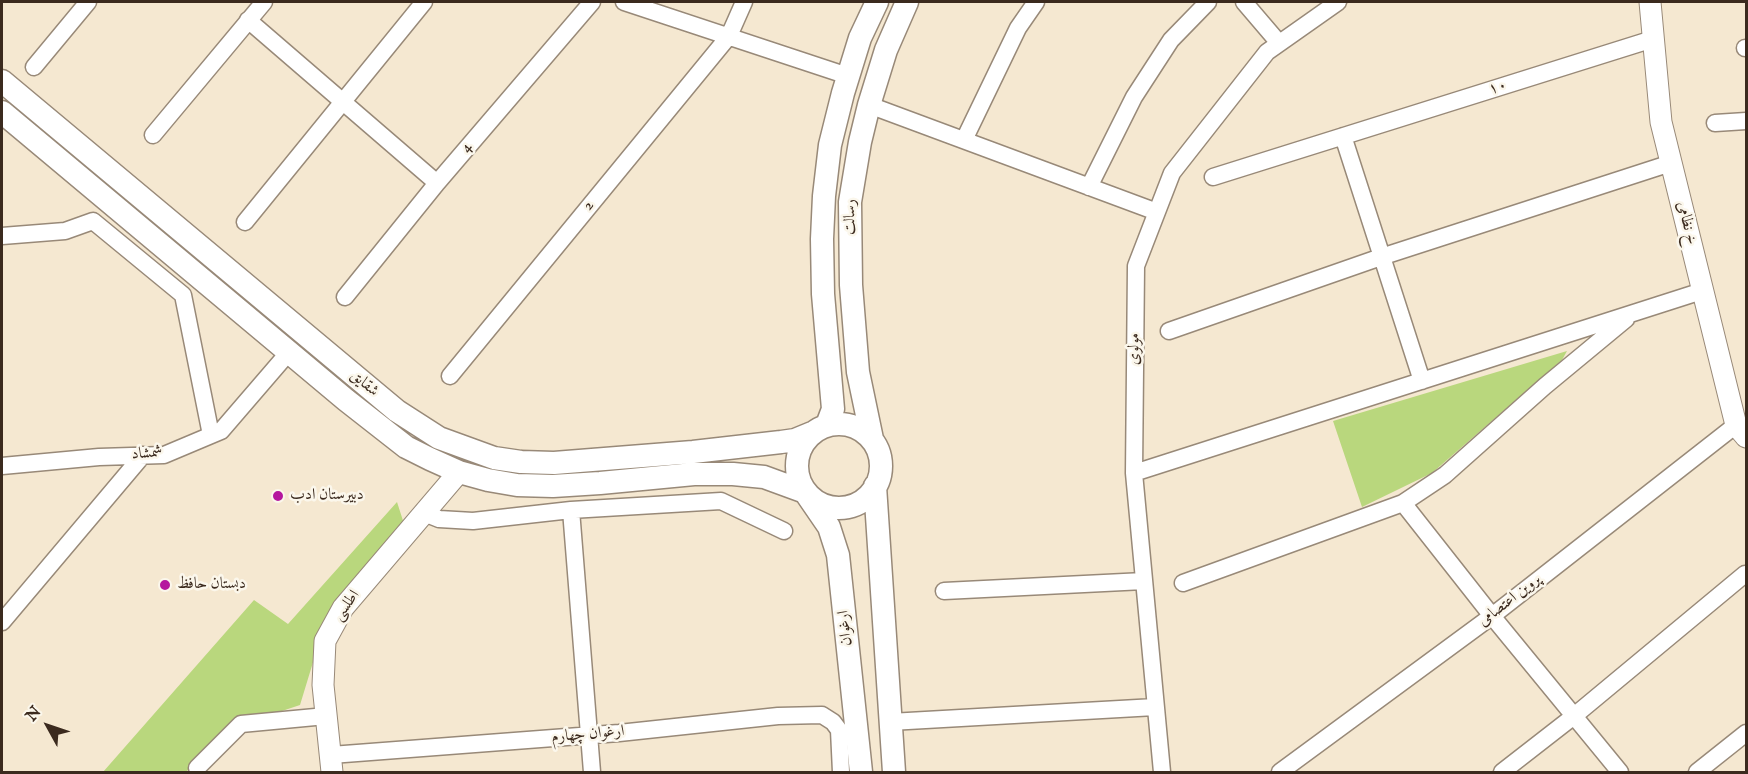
<!DOCTYPE html>
<html>
<head>
<meta charset="utf-8">
<style>
	body { margin:0 }
	#map { position:relative; width:1748px; height:774px; overflow:hidden; background:#f5e8d1; font-family:"IM FELL English",serif }
	canvas { display:block }
	.frame { position:absolute; inset:0; border:3px solid #3b2a1e; pointer-events:none }
	.north { position:absolute; left:18px; top:696px; width:60px; height:60px; -webkit-text-stroke:4px #fbf7ec; paint-order:stroke; rotate:310deg; font-size:16px; font-weight:700; line-height:24px; text-align:center; color:#3b2a1e }
	.north::after { content:''; display:block; margin:auto; width:21px; height:27px; background:#3b2a1e; clip-path:polygon(50% 0,100% 100%,50% 72%,0 100%) }
</style>
</head>
<body>
<div id="map">
<canvas width="1748" height="774"></canvas>
<div class="frame"></div>
<div class="north">N</div>
</div>
<script>
const c = document.querySelector('canvas').getContext('2d');
c.lineJoin = 'round';
function fill(path, color) { c.fillStyle = color; c.fill(path, 'evenodd'); }
const toPath = rows => new Path2D(rows.map(r => 'M' + r).join(''));
function trace(path, color, width, dash) { c.strokeStyle = color; c.lineWidth = width; c.lineCap = dash ? 'butt' : 'round'; c.setLineDash(dash || []); c.stroke(path); }
function drawText(font, color, halo, rows, align = 'center') {
  c.font = font + ' "IM FELL English",Amiri,serif'; c.lineWidth = 5; c.setLineDash([]); c.textBaseline = 'middle'; c.strokeStyle = halo; c.fillStyle = color; for (const [text, x, y, turn = 0] of rows) {
    c.save(); c.translate(x, y); c.rotate((+turn || 0) * Math.PI / 180); c.textAlign = isNaN(turn) ? turn : align; if (halo) c.strokeText(text, 0, 0); c.fillText(text, 0, 0); c.restore();
  }
}
fill(toPath([
	[1567,351,1562,360,1432,473,1362,507,1333,421],
	[397,502,406,530,321,636,300,705,228,729,186,772,103,772,254,600,288,624]
]), '#b9d77d');
const minor = toPath([
	[624,2,848,76],
	[1244,2,1279,43],
	[248,20,437,183],
	[1745,48,1746,48],
	[34,67,88,2],
	[869,105,1157,212],
	[1715,123,1746,121],
	[153,135,264,2],
	[1343,136,1422,381],
	[964,140,1018,28,1036,2],
	[1213,177,1653,39],
	[1089,187,1134,97,1171,40,1208,2],
	[245,222,424,2],
	[2,236,65,231,93,221,183,295,211,435],
	[345,297,437,183,592,2],
	[1169,331,1381,257,1671,163],
	[450,376,729,36,744,2],
	[2,466,99,457,164,455,221,431,289,352],
	[1134,473,1702,291],
	[1403,503,1492,616,1620,772],
	[571,510,592,772],
	[424,513,439,519,473,521,571,510,721,501,784,531],
	[1183,583,1403,503,1445,475,1545,386,1626,319],
	[944,591,1144,581],
	[2,622,143,455],
	[890,722,1155,707],
	[331,755,619,733,778,716,822,715,833,722,839,730,841,772],
	[197,768,241,724,326,716],
	[1162,772,1134,473,1136,266,1172,173,1267,52,1338,2],
	[1280,772,1492,616,1736,425],
	[1502,772,1574,716,1745,574],
	[1697,772,1746,733]
]);
const tertiary = toPath([
	[1650,2,1661,122,1736,425,1746,437],
	[332,772,323,685,325,641,343,608,459,472]
]);
const secondary = toPath([
	[2,81,397,411,439,438,494,458,521,462,554,463,693,452,781,442,795,440,812,433],
	[2,112,346,400,406,447,430,459,459,472,488,480,517,485,553,486,600,483,694,474,733,474,764,477,805,492,829,527,838,555,861,772],
	'797 466a42 42 0 1 1 84 0a42 42 0 1 1-84 0Z',
	[827,425,833,409,823,294,822,239,824,196,830,145,843,93,860,38,877,2],
	[872,439,858,372,851,285,850,202,860,142,869,105,886,50,907,2],
	[875,486,894,772]
]);
trace(minor, '#988978', 19);
trace(tertiary, '#988978', 23);
trace(secondary, '#988978', 25);
trace(minor, '#fff', 16);
trace(tertiary, '#fff', 21);
trace(secondary, '#fff', 22);
for (const [x, y, r, color] of [
	[278,496,6,"#b5179e"],
	[165,585,6,"#b5179e"]
]) { const dot = new Path2D(); dot.arc(x, y, r, 0, 2 * Math.PI); c.fillStyle = color; c.fill(dot); trace(dot, '#fbf7ec', 2); }
drawText('16px', '#3b2a1e', '#fbf7ec', [
	["۱۰",1498,88,-17],
	["4",467,148,-49],
	["2",589,206,-51],
	["رسالت",851,217,-89],
	["خ نظامی",1686,223,76],
	["مولوی",1135,349,-89],
	["شقایق",364,384,40],
	["شمشاد",147,454,-5],
	["پروین اعتصامی",1510,601,-38],
	["اطلسی",347,606,-54],
	["ارغوان",846,628,-96],
	["ارغوان چهارم",588,735,-5]
]);
drawText('16px', '#3b2a1e', '#fbf7ec', [
	["دبیرستان ادب",290,496],
	["دبستان حافظ",177,585]
], 'left');
</script>
</body>
</html>
